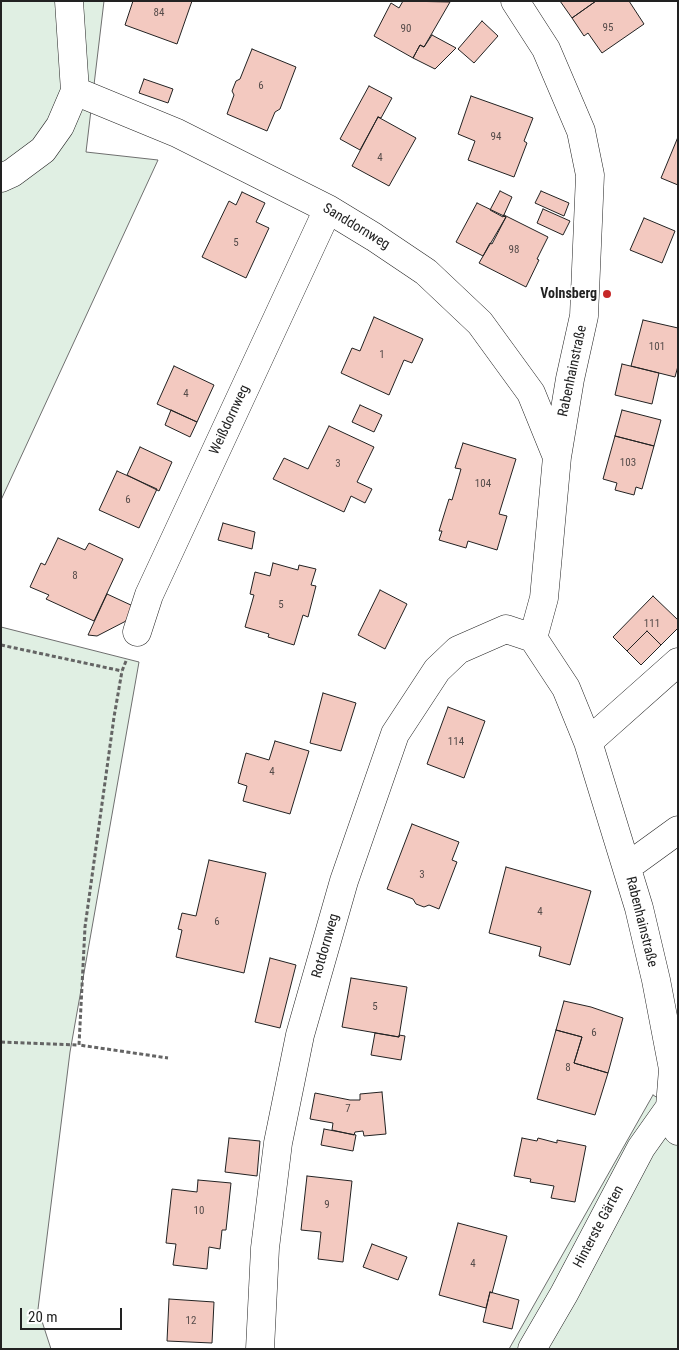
<!DOCTYPE html>
<html>
<head>
<meta charset="utf-8">
<style>
	body { margin:0 }
	#map { position:relative; width:679px; height:1350px; overflow:hidden; background:#fff; font-family:"Roboto Condensed",sans-serif }
	canvas { display:block }
	.frame { position:absolute; inset:0; border:2px solid #222; pointer-events:none }
	.scale { position:absolute; left:20px; top:1308px; width:102px; height:22px; box-sizing:border-box; border:2px solid #222; border-top:0; padding-left:6px; font-size:15px; line-height:18px; white-space:nowrap; color:#222; -webkit-text-stroke:4px #fff; paint-order:stroke }
</style>
</head>
<body>
<div id="map">
<canvas width="679" height="1350"></canvas>
<div class="frame"></div>
<div class="scale">20 m</div>
</div>
<script>
const c = document.querySelector('canvas').getContext('2d');
c.lineJoin = 'round';
function fill(path, color) { c.fillStyle = color; c.fill(path, 'evenodd'); }
const toPath = rows => new Path2D(rows.map(r => 'M' + r).join(''));
function trace(path, color, width, dash) { c.strokeStyle = color; c.lineWidth = width; c.lineCap = dash ? 'butt' : 'round'; c.setLineDash(dash || []); c.stroke(path); }
function drawText(font, color, halo, rows, align = 'center') {
  c.font = font + ' "Roboto Condensed",sans-serif'; c.lineWidth = 4; c.setLineDash([]); c.textBaseline = 'middle'; c.strokeStyle = halo; c.fillStyle = color; for (const [text, x, y, turn = 0] of rows) {
    c.save(); c.translate(x, y); c.rotate((+turn || 0) * Math.PI / 180); c.textAlign = isNaN(turn) ? turn : align; if (halo) c.strokeText(text, 0, 0); c.fillText(text, 0, 0); c.restore();
  }
}
const green = toPath([
	[1,1,104,1,86,152,158,160,1,500,1,1],
	[1,627,139,662,70,1052,38,1309,51,1349,1,1349,1,627],
	[653,1095,678,1110,678,1349,509,1349,653,1095]
]);
fill(green, '#e0efe3');
trace(green, '#6f6f6f', 1);
const building = toPath([
	[133,1,192,1,177,44,125,25,133,1],
	[403,1,450,2,424,47,420,45,413,58,374,36,391,3,399,8,403,1],
	[560,1,596,1,572,18,560,1],
	[596,1,629,1,644,24,602,53,588,33,584,36,572,18,596,1],
	[482,21,498,36,474,63,458,49,482,21],
	[432,35,456,48,435,69,413,58,420,45,424,47,432,35],
	[252,49,296,67,280,109,275,112,267,131,227,114,234,95,232,91,236,81,240,79,252,49],
	[144,79,173,89,168,103,139,93,144,79],
	[369,86,392,98,381,118,378,117,360,150,340,139,369,86],
	[471,96,533,118,524,141,527,143,514,177,468,160,475,141,458,134,471,96],
	[378,117,416,138,389,186,352,166,378,117],
	[678,137,678,185,661,178,678,137],
	[500,191,512,197,503,217,490,210,500,191],
	[541,191,569,203,564,216,535,203,541,191],
	[242,192,265,203,256,222,269,228,246,278,202,257,229,201,236,205,242,192],
	[477,203,506,217,492,244,490,243,483,256,456,242,477,203],
	[543,209,570,221,563,235,537,223,543,209],
	[504,215,548,237,537,259,539,260,526,287,479,263,506,217,503,216,504,215],
	[644,218,675,231,662,263,630,250,644,218],
	[374,317,423,339,412,363,404,360,389,395,341,373,352,348,360,351,374,317],
	[643,320,678,328,678,366,675,377,631,366,643,320],
	[622,364,659,373,652,404,615,395,622,364],
	[174,366,214,385,197,422,157,404,174,366],
	[360,405,382,415,374,432,352,422,360,405],
	[171,410,197,422,190,437,165,425,171,410],
	[622,410,661,420,654,446,615,436,622,410],
	[329,426,374,447,357,482,372,489,365,503,351,496,344,512,273,479,284,458,308,469,329,426],
	[615,436,654,446,642,489,636,487,634,495,615,490,617,483,603,479,615,436],
	[463,443,516,459,499,514,507,516,497,550,468,541,466,548,439,540,442,531,439,531,449,499,452,500,461,469,455,468,463,443],
	[140,447,172,462,159,491,127,475,140,447],
	[117,471,157,489,139,528,99,510,117,471],
	[223,523,255,532,252,549,218,540,223,523],
	[58,538,85,550,89,543,123,559,94,621,46,599,49,595,30,587,41,563,45,565,58,538],
	[273,563,298,570,299,565,316,569,311,585,316,586,308,617,303,615,294,645,268,637,269,634,245,627,254,595,250,594,255,572,270,576,273,563],
	[380,590,407,604,385,649,358,635,380,590],
	[107,594,133,606,126,621,97,636,88,635,107,594],
	[653,596,678,620,678,628,661,645,647,631,627,651,613,637,653,596],
	[647,631,661,645,641,665,627,651,647,631],
	[323,693,356,703,341,751,310,743,323,693],
	[448,707,485,721,464,778,427,764,448,707],
	[275,741,309,751,290,814,243,801,247,786,238,783,246,753,269,760,275,741],
	[412,824,459,842,452,860,457,862,439,909,429,905,424,907,416,904,413,899,387,889,412,824],
	[209,860,266,873,244,973,176,957,182,930,178,929,182,913,196,916,209,860],
	[506,867,591,891,570,965,539,956,541,947,489,933,506,867],
	[270,958,296,965,280,1028,255,1022,270,958],
	[351,978,407,987,399,1037,342,1027,351,978],
	[564,1001,591,1007,623,1018,608,1073,574,1063,582,1037,556,1030,564,1001],
	[556,1030,582,1037,574,1063,608,1073,595,1115,537,1099,556,1030],
	[375,1033,399,1037,399,1035,405,1036,401,1060,371,1055,375,1033],
	[382,1092,386,1134,364,1136,363,1131,355,1132,354,1135,332,1130,333,1123,310,1119,315,1093,350,1100,360,1100,360,1094,382,1092],
	[324,1129,356,1135,353,1151,321,1145,324,1129],
	[229,1138,260,1141,257,1176,225,1172,229,1138],
	[522,1138,537,1141,538,1138,557,1143,557,1140,586,1146,575,1202,551,1198,554,1186,530,1182,531,1179,514,1176,522,1138],
	[307,1176,352,1181,343,1262,318,1259,321,1232,301,1230,307,1176],
	[198,1180,231,1183,226,1230,222,1230,220,1249,209,1247,207,1269,173,1265,176,1244,166,1243,172,1189,197,1192,198,1180],
	[458,1223,507,1236,492,1293,490,1292,486,1308,439,1295,458,1223],
	[372,1244,407,1257,398,1280,363,1267,372,1244],
	[490,1292,519,1300,512,1329,483,1322,490,1292],
	[169,1299,214,1302,212,1343,167,1341,169,1299]
]);
fill(building, '#f3c9c0');
trace(building, '#222', 1);
const minor = toPath([
	[515,1,546,49,581,131,590,175,584,316,570,379,557,457,544,598,533,638,566,688,588,742,639,908,656,980,673,1069,670,1107,678,1131],
	[75,91,177,133,328,209,374,237,426,272,480,323,531,393,557,457],
	[1,178,12,173,43,150,60,126,75,91,69,1],
	[137,632,149,595,328,209],
	[588,742,678,662],
	[627,867,678,830],
	[260,1349,265,1248,278,1143,300,1035,344,881,395,734,437,670,458,650,506,629,533,638],
	[532,1349,564,1294,641,1148,670,1107]
]);
trace(minor, '#222', 29);
trace(toPath([
	[1,645,122,671],
	[126,661,122,671,114,717,85,927,79,1045,168,1058],
	[1,1042,79,1045]
]), '#646464', 3, [4, 2.5]);
trace(minor, '#fff', 28);
for (const [x, y, r, color] of [
	[607,294,5,"#c62828"]
]) { const dot = new Path2D(); dot.arc(x, y, r, 0, 2 * Math.PI); c.fillStyle = color; c.fill(dot); trace(dot, '#fff', 2); }
drawText('11px', '#564c4a', null, [
	["84",159,13],
	["95",608,28],
	["90",406,29],
	["6",261,86],
	["94",496,137],
	["4",380,158],
	["5",236,243],
	["98",514,250],
	["101",657,347],
	["1",382,355],
	["4",186,394],
	["103",628,463],
	["3",338,464],
	["104",483,484],
	["6",128,500],
	["8",75,576],
	["5",281,605],
	["111",652,624],
	["114",456,742],
	["4",272,772],
	["3",422,875],
	["4",540,912],
	["6",217,922],
	["5",375,1007],
	["6",594,1033],
	["8",568,1068],
	["7",348,1109],
	["9",327,1205],
	["10",199,1211],
	["4",473,1264],
	["12",191,1321]
]);
drawText('14px', '#222', '#fff', [
	["Sanddornweg",356,227,31],
	["Rabenhainstraße",573,371,-78],
	["Weißdornweg",230,420,-65],
	["Rabenhainstraße",641,922,76],
	["Rotdornweg",326,946,-74],
	["Hinterste Gärten",599,1227,-62]
]);
drawText('bold 14px', '#222', '#fff', [
	["Volnsberg",597,294]
], 'right');
</script>
</body>
</html>
